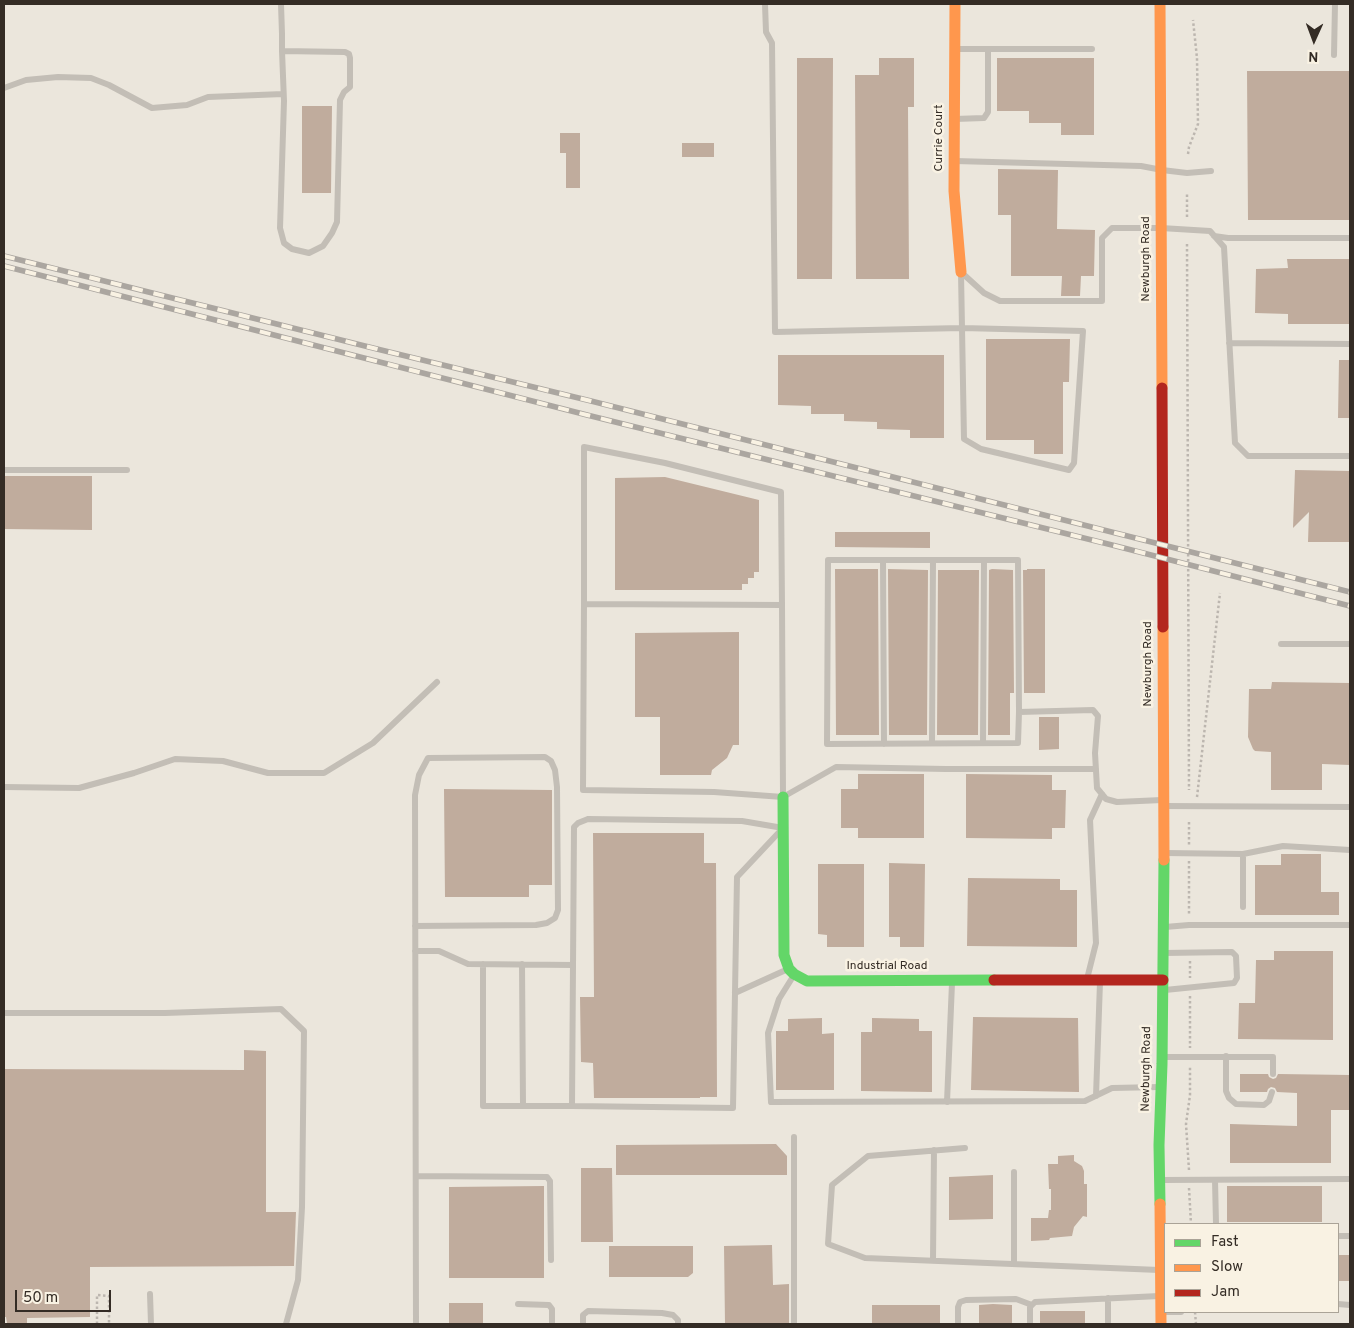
<!DOCTYPE html>
<html>
<head>
<meta charset="utf-8">
<style>
	body { margin:0 }
	#map { position:relative; width:1354px; height:1328px; overflow:hidden; background:#ebe6dc; font-family:Overpass,sans-serif }
	canvas { display:block }
	.frame { position:absolute; inset:0; border:5px solid #342c25; pointer-events:none }
	.legend { position:absolute; left:1164px; top:1223px; width:175px; height:90px; box-sizing:border-box; background:#f9f2e3; border:1px solid #aaa397; margin:0; padding:6px 9px; list-style:none; font-size:15px; color:#342c25 }
	.legend li { display:flex; align-items:center; gap:10px; height:25px }
	.legend b { width:25px; border:1px solid #aaa397 }
	.north { position:absolute; left:1289px; top:15px; width:50px; height:50px; -webkit-text-stroke:4px #f9f2e3; paint-order:stroke; rotate:182deg; font-size:14px; font-weight:700; line-height:20px; text-align:center; color:#342c25 }
	.north::after { content:''; display:block; margin:auto; width:18px; height:22px; background:#342c25; clip-path:polygon(50% 0,100% 100%,50% 72%,0 100%) }
	.scale { position:absolute; left:15px; top:1290px; width:96px; height:22px; box-sizing:border-box; border:2px solid #342c25; border-top:0; padding-left:6px; font-size:15px; line-height:18px; white-space:nowrap; color:#342c25; -webkit-text-stroke:4px #f9f2e3; paint-order:stroke }
</style>
</head>
<body>
<div id="map">
<canvas width="1354" height="1328"></canvas>
<div class="frame"></div>
<ul class="legend">
<li><b style="height:6px;background:#63d668"></b>Fast</li>
<li><b style="height:6px;background:#ff974d"></b>Slow</li>
<li><b style="height:6px;background:#b3261e"></b>Jam</li>
</ul>
<div class="north">N</div>
<div class="scale">50 m</div>
</div>
<script>
const c = document.querySelector('canvas').getContext('2d');
c.lineJoin = 'round';
function fill(path, color) { c.fillStyle = color; c.fill(path, 'evenodd'); }
const toPath = rows => new Path2D(rows.map(r => 'M' + r).join(''));
function trace(path, color, width, dash) { c.strokeStyle = color; c.lineWidth = width; c.lineCap = dash ? 'butt' : 'round'; c.setLineDash(dash || []); c.stroke(path); }
function drawText(font, color, halo, rows, align = 'center') {
  c.font = font + ' Overpass,sans-serif'; c.lineWidth = 5; c.setLineDash([]); c.textBaseline = 'middle'; c.strokeStyle = halo; c.fillStyle = color; for (const [text, x, y, turn = 0] of rows) {
    c.save(); c.translate(x, y); c.rotate((+turn || 0) * Math.PI / 180); c.textAlign = isNaN(turn) ? turn : align; if (halo) c.strokeText(text, 0, 0); c.fillText(text, 0, 0); c.restore();
  }
}
fill(toPath([
	[797,58,833,58,832,279,797,279],
	[879,58,914,58,914,107,908,107,909,279,856,279,855,75,879,75],
	[997,58,1094,58,1094,135,1061,135,1061,123,1029,123,1029,111,997,111],
	[1247,71,1350,71,1350,220,1248,220],
	[302,106,332,106,331,193,302,193],
	[560,133,580,133,580,188,566,188,566,153,560,153],
	[682,143,714,143,714,157,682,157],
	[998,169,1058,170,1057,229,1095,230,1094,276,1081,276,1080,296,1061,296,1062,276,1011,276,1011,215,998,215],
	[1287,259,1350,259,1350,324,1288,324,1288,314,1255,313,1256,269,1288,268],
	[986,339,1070,339,1069,382,1063,382,1063,454,1034,454,1034,440,986,440],
	[778,355,944,355,944,438,910,438,910,430,877,429,877,422,844,421,844,414,811,414,811,406,778,405],
	[1339,360,1350,360,1350,418,1338,418],
	[1295,470,1350,471,1350,542,1308,542,1309,512,1293,528],
	[4,476,92,476,92,530,4,529],
	[665,477,759,500,759,572,754,572,754,578,748,578,748,584,742,584,742,590,615,590,615,478],
	[835,532,930,532,930,548,835,547],
	[835,569,878,569,879,735,836,735],
	[888,569,928,570,927,735,889,735],
	[992,569,1013,570,1014,693,1010,693,1010,735,988,735,989,570],
	[1027,569,1045,569,1045,693,1024,693,1023,570,1027,570],
	[938,570,979,570,978,735,937,735],
	[739,632,739,745,733,745,727,758,712,770,711,775,660,775,660,717,635,717,635,633],
	[1272,682,1350,683,1350,765,1322,764,1322,790,1271,790,1271,752,1255,751,1253,749,1248,737,1249,689,1271,689],
	[1039,717,1059,717,1059,749,1039,750],
	[858,774,924,774,924,838,858,838,858,828,841,828,841,789,858,789],
	[966,774,1052,775,1052,790,1066,790,1065,828,1052,828,1052,839,966,838],
	[444,789,552,790,552,885,529,885,529,897,445,897],
	[593,833,704,833,704,863,716,863,717,1097,700,1097,700,1098,594,1098,593,1063,581,1062,580,997,594,997],
	[1281,854,1321,854,1321,892,1339,892,1339,915,1255,915,1255,865,1281,865],
	[889,863,925,864,924,947,900,947,900,937,889,937],
	[818,864,864,864,864,947,827,947,827,935,818,934],
	[968,878,1060,879,1060,890,1077,890,1077,947,967,946],
	[1274,951,1333,951,1333,1040,1238,1039,1239,1003,1255,1003,1256,960,1274,960],
	[973,1017,1078,1018,1079,1092,971,1090],
	[822,1018,822,1034,834,1033,834,1090,776,1090,776,1031,788,1031,788,1019],
	[872,1018,919,1019,919,1031,932,1031,932,1092,861,1091,861,1032,872,1032],
	[244,1050,266,1051,266,1212,296,1212,294,1266,90,1267,90,1317,27,1318,27,1323,7,1323,6,1317,4,1317,4,1069,244,1070],
	[1240,1074,1268,1074,1269,1077,1273,1079,1276,1078,1278,1074,1350,1075,1350,1110,1331,1110,1331,1163,1230,1163,1230,1124,1297,1126,1297,1093,1277,1092,1275,1088,1271,1087,1268,1089,1267,1092,1240,1092],
	[776,1144,787,1156,787,1175,616,1175,616,1145],
	[1074,1155,1074,1161,1082,1166,1084,1171,1084,1184,1087,1184,1087,1217,1083,1216,1074,1227,1072,1236,1050,1238,1049,1240,1031,1241,1031,1218,1048,1218,1049,1210,1051,1210,1051,1189,1049,1189,1048,1164,1058,1164,1058,1156],
	[581,1168,612,1168,613,1242,581,1242],
	[993,1175,993,1219,949,1220,949,1177],
	[544,1186,544,1278,449,1278,449,1187],
	[1227,1186,1322,1186,1322,1222,1227,1222],
	[772,1245,773,1285,789,1284,789,1324,725,1324,724,1246],
	[609,1246,693,1246,693,1273,688,1277,609,1277],
	[1338,1255,1350,1255,1350,1281,1338,1281],
	[449,1303,483,1303,483,1324,449,1324],
	[993,1304,1012,1305,1012,1324,979,1324,979,1305],
	[872,1305,940,1305,940,1324,872,1324],
	[1040,1311,1085,1311,1085,1324,1040,1324]
]), '#c0ac9d');
trace(toPath([
	[1188,154,1189,147,1198,124,1197,58,1193,20],
	[1187,217,1187,194],
	[1187,244,1189,790],
	[1197,797,1220,593],
	[1189,822,1189,846],
	[1189,861,1189,916],
	[1190,961,1190,978],
	[1190,996,1190,1048],
	[1189,1170,1186,1124,1190,1095,1190,1066],
	[1189,1188,1191,1224],
	[1195,1312,1196,1324],
	[97,1324,97,1295,109,1296,109,1324]
]), '#bcb6af', 2.5, [2.5, 2.5]);
trace(toPath([
	[281,4,282,34,282,51,284,101,280,228,284,243,292,249,309,253,323,246,332,233,337,222,340,100,344,92,350,87,350,58,349,54,345,52,282,51],
	[765,4,766,32,772,43,775,332,962,328,1083,331,1074,463,1069,470,981,449,964,439,962,328,961,273],
	[956,49,1092,49],
	[1334,55,1335,4],
	[4,88,26,80,58,77,91,78,109,85,152,108,187,105,208,97,283,94],
	[955,119,984,118,988,112,988,49],
	[955,161,1141,166,1162,170,1187,173,1211,171],
	[1214,236,1228,238,1350,238],
	[961,272,984,293,1000,301,1102,301,1102,238,1112,228,1161,228,1210,231,1224,247,1235,443,1248,456,1350,456],
	[1229,343,1350,344],
	[4,470,127,470],
	[828,560,1018,560,1019,712,1018,743,827,744,828,560],
	[883,560,884,744],
	[584,604,584,447,665,463,781,492,782,605],
	[1281,644,1350,644],
	[1019,712,1093,710,1098,716,1095,753,1097,788,1106,799,1117,802,1162,800],
	[932,743,933,560],
	[983,743,984,560],
	[4,787,79,788,134,773,175,759,223,761,268,773,324,773,373,743,437,682],
	[783,796,782,605,584,604,583,790,714,792,783,797,836,767,946,769,1096,769],
	[1164,806,1350,807],
	[588,819,742,821,783,828,737,877,733,1108,572,1106,574,827,578,823,588,819],
	[1165,853,1243,854,1283,846,1350,850],
	[1243,854,1243,907],
	[415,926,536,925,547,923,555,918,558,910,557,787,555,770,551,761,545,757,428,758,419,775,415,795,416,1324],
	[1165,927,1189,925,1350,925],
	[415,951,439,951,468,964,573,965],
	[1164,953,1232,952,1236,956,1237,978,1234,983,1165,990],
	[483,964,483,1106,572,1106],
	[522,964,523,1106],
	[794,975,779,999,768,1033,771,1102,1085,1101,1112,1088,1160,1087],
	[1087,979,1096,943,1090,820,1102,794],
	[735,993,788,969],
	[4,1013,165,1013,281,1009,304,1031,302,1207,298,1280,286,1324],
	[1226,1056,1226,1091,1229,1098,1236,1104,1264,1105,1269,1101,1272,1092],
	[1163,1057,1273,1057,1273,1074],
	[1096,1096,1100,982],
	[947,1102,952,983],
	[794,1137,794,1324],
	[965,1148,868,1156,832,1185,828,1244,865,1258,1159,1270],
	[416,1176,547,1177,550,1181,551,1260],
	[1162,1180,1350,1179],
	[1215,1180,1216,1224],
	[1338,1236,1350,1236],
	[933,1260,934,1150],
	[1014,1264,1014,1172],
	[150,1294,151,1324],
	[1108,1298,1108,1324],
	[518,1304,549,1305,552,1309,552,1324],
	[1338,1304,1350,1305],
	[1163,1312,1181,1312],
	[583,1324,583,1315,588,1311,662,1313,673,1315,678,1320,678,1324],
	[958,1324,958,1307,960,1302,966,1300,1016,1299,1032,1305],
	[1030,1324,1030,1307,1035,1302,1159,1296]
]), '#c3beb6', 6);
trace(toPath([
	[783,797,784,955,789,969,794,974,807,981,994,980],
	[1160,1204,1159,1145,1162,1064,1164,860]
]), '#63d668', 11);
trace(toPath([
	[955,4,954,191,961,272],
	[1160,4,1162,388],
	[1163,627,1164,860],
	[1160,1204,1161,1324]
]), '#ff974d', 11);
trace(toPath([
	[1162,388,1163,627],
	[994,980,1163,980]
]), '#b3261e', 11);
const rail = toPath([
	[4,256,377,349,591,401,1350,592],
	[4,266,587,415,1112,545,1350,606]
]);
trace(rail, '#aba6a0', 5.5);
trace(rail, '#f9f2e3', 4, [11]);
drawText('12px', '#342c25', '#f9f2e3', [
	["Currie Court",940,138,-90],
	["Newburgh Road",1147,259,-90],
	["Newburgh Road",1149,664,-90],
	["Industrial Road",887,967],
	["Newburgh Road",1147,1069,-89]
]);
</script>
</body>
</html>
